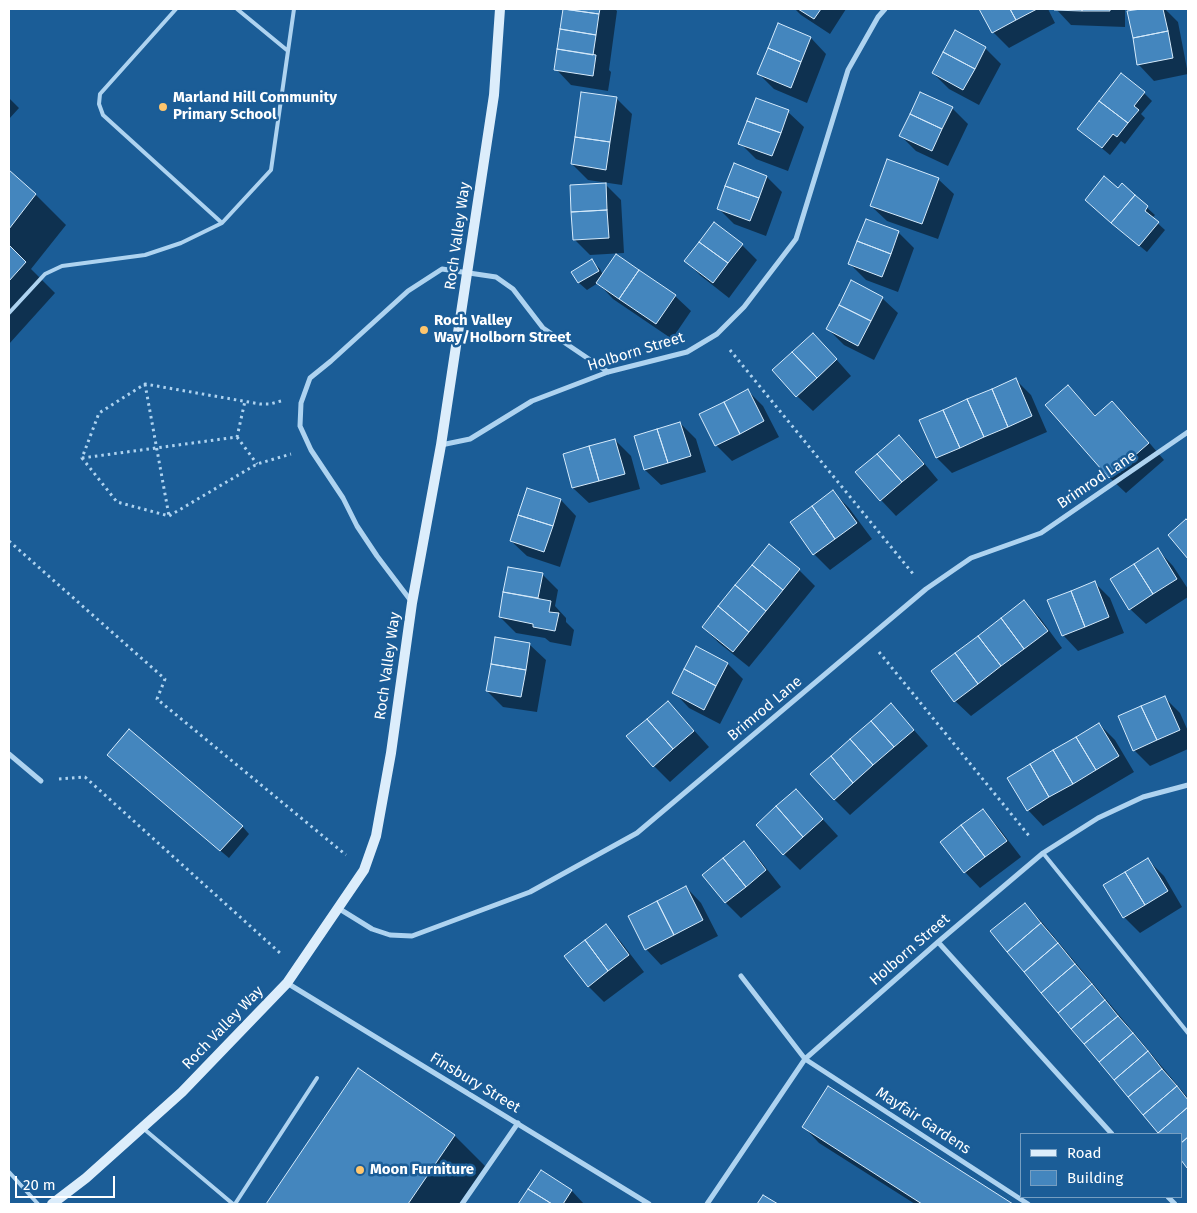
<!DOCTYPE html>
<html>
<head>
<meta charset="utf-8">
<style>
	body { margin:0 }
	#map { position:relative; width:1197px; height:1213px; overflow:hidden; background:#1b5d97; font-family:"Fira Sans",sans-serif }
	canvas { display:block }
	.frame { position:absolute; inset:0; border:10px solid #fff; pointer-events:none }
	.legend { position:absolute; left:1020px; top:1133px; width:162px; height:65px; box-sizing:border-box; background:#1b5d97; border:1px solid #769ec1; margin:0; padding:6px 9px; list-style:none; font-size:15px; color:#fff }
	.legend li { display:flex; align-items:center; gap:10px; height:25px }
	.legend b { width:25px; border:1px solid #769ec1 }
	.scale { position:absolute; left:15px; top:1176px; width:100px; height:22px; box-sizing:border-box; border:2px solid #fff; border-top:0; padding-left:6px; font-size:15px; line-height:18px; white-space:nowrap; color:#fff; -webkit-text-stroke:4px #1b5d97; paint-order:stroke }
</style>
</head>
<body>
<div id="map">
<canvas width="1197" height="1213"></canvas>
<div class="frame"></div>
<ul class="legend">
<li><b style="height:6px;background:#dcedfb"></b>Road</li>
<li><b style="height:14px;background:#4486be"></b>Building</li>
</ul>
<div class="scale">20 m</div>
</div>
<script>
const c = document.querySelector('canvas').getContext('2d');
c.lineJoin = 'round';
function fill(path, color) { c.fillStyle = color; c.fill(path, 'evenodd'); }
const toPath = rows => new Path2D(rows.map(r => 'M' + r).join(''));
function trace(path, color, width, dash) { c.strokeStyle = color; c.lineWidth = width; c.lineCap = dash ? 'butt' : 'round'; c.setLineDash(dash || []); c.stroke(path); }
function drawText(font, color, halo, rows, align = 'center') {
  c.font = font + ' "Fira Sans",sans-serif'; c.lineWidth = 5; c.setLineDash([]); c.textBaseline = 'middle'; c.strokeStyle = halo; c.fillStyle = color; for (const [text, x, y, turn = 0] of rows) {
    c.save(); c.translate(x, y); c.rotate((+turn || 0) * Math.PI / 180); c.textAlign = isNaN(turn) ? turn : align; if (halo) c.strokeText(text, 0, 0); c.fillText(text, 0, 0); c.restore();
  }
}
fill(toPath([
	[565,9,615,9,617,11,609,70,611,72,608,91,571,85,556,69],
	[795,9,846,9,830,34,801,15],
	[980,9,1048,9,1055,23,1009,48,993,32],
	[1056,9,1125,9,1125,27,1071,25],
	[1147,9,1165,9,1178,22,1188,74,1154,81,1139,65,1129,12],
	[779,25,811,38,826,54,807,103,774,89,759,74],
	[985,48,1001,64,979,105,949,89,933,73],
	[1121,75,1144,93,1152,101,1141,114,1145,118,1125,144,1121,141,1110,155,1087,136],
	[9,98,19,108,9,119],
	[616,98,632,114,622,185,588,180,572,164],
	[952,108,968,124,948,166,916,151,901,136],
	[788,112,804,127,788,171,756,159,740,143],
	[9,171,36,195,66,225,31,269,55,293,9,344],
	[767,177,782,192,766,236,734,224,718,208],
	[938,179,954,194,938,239,887,221,871,206],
	[605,184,621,200,624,253,590,255,574,239],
	[1122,185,1155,215,1152,218,1165,230,1147,252,1094,208,1118,190],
	[866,220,899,233,914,248,898,292,866,280,850,264],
	[742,245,757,260,729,298,701,276,686,261],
	[592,261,600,269,603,275,675,296,691,311,672,339,613,299,598,283,587,290,579,283,573,273],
	[882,298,898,313,874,360,844,345,828,329],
	[828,350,851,376,813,411,797,396],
	[1016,380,1031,395,1047,432,952,473,937,458],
	[1068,386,1096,416,1112,403,1128,418,1164,460,1126,493,1110,478,1047,405],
	[748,391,763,406,779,437,732,461,716,445],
	[680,423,696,439,706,472,661,485,645,470,635,437],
	[899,437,915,452,938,480,896,516,881,500],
	[615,440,631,456,640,489,589,503,573,488,564,455],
	[833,492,849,508,872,539,830,570,814,554],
	[561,500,576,516,560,567,527,556,511,541],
	[769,546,799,570,815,586,749,667,719,643,703,627],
	[1158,550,1173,566,1188,589,1188,597,1146,624,1130,609],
	[509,568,542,574,558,590,555,606,566,618,566,622,574,630,571,646,550,642,545,638,516,633,500,617],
	[1095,583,1110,598,1124,633,1078,651,1063,635],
	[1024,602,1040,618,1062,648,971,716,955,701],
	[496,638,530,645,546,660,537,712,503,707,487,691],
	[697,648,728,664,743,679,720,724,689,708,674,692],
	[1164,697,1180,713,1188,731,1188,749,1150,766,1134,750],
	[668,702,683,718,709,747,670,782,654,766,628,737],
	[891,705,906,721,928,746,850,815,834,799],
	[1099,724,1115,740,1134,772,1043,826,1028,810],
	[117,763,242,826,249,834,229,858],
	[796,790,838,836,800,870,784,854],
	[983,811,998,827,1021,857,980,888,965,872],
	[744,843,759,859,781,887,741,918,726,903,704,875],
	[1148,860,1164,876,1182,907,1140,933,1124,917],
	[686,887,701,903,718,936,661,965,646,949],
	[1024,904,1040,920,1188,1098,1188,1167,1181,1158,1181,1134,1161,1134,992,931],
	[606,926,621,942,644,972,604,1002,588,986],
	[358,1070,455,1136,485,1166,459,1204,267,1204],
	[829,1088,1011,1204,915,1204,819,1143,804,1127],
	[541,1171,572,1191,584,1204,519,1204]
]), '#0007');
const building = toPath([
	[563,9,599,14,596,35,560,29,563,9],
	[564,9,600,9,599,14,564,9],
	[798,9,821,9,814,19,798,9],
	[979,9,1010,9,1016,20,992,33,979,9],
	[1010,9,1037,9,1016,20,1010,9],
	[1054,9,1082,9,1082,11,1054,10,1054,9],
	[1082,9,1110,9,1110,11,1082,11,1082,9],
	[1141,9,1163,9,1168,31,1133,38,1127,11,1141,9],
	[778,23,811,37,801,62,768,48,778,23],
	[560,29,596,35,593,55,557,49,560,29],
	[955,30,986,47,975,69,943,52,955,30],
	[1168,31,1173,58,1137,65,1133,38,1168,31],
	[768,48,801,62,791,88,757,74,768,48],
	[557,49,596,55,593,76,554,70,557,49],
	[943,52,975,69,963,90,932,73,943,52],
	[1121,73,1145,92,1134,106,1139,110,1128,123,1099,101,1121,73],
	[581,92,617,97,610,142,575,137,581,92],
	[920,92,953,107,942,129,910,114,920,92],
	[756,98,789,110,781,133,747,121,756,98],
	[1099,101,1128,123,1117,137,1113,134,1102,148,1077,129,1099,101],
	[910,114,942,129,932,151,899,136,910,114],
	[747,121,781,133,772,156,738,144,747,121],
	[575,137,610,142,606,170,571,164,575,137],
	[887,159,939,178,922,224,870,206,887,159],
	[734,163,767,176,759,198,725,186,734,163],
	[9,170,36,194,9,229,9,170],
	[1104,176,1118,188,1122,183,1135,195,1111,223,1085,200,1104,176],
	[606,183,607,210,571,212,570,185,606,183],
	[725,186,759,198,750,221,717,209,725,186],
	[1135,195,1148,206,1145,211,1159,222,1139,246,1111,223,1135,195],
	[607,210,609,238,573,240,571,212,607,210],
	[866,219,899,231,891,254,857,241,866,219],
	[714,222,743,244,728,263,699,242,714,222],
	[857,241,891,254,882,277,848,264,857,241],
	[699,242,728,263,713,283,684,261,699,242],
	[9,245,26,262,9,281,9,245],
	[616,254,639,270,619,299,596,283,616,254],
	[592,259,599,271,578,283,571,272,592,259],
	[639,270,676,295,656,324,619,299,639,270],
	[851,280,883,297,871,321,839,305,851,280],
	[839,305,871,321,858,346,826,329,839,305],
	[813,333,837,359,817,378,792,352,813,333],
	[792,352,817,378,796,397,772,370,792,352],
	[1016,378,1032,416,1008,427,992,389,1016,378],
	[1068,385,1095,416,1112,401,1149,443,1109,478,1045,405,1068,385],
	[748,389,764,421,740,434,724,402,748,389],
	[992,389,1008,427,984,437,967,399,992,389],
	[967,399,984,437,960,448,943,410,967,399],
	[724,402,740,434,715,446,699,414,724,402],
	[943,410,960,448,936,458,919,420,943,410],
	[680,422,691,456,668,463,657,429,680,422],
	[657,429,668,463,644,470,634,436,657,429],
	[899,435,924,464,902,482,877,454,899,435],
	[615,439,625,474,599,481,589,446,615,439],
	[589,446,599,481,572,488,563,454,589,446],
	[877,454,902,482,880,501,855,472,877,454],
	[527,488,561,499,553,526,518,515,527,488],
	[833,490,857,523,835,539,812,506,833,490],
	[812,506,835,539,813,555,790,522,812,506],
	[518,515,553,526,544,552,510,541,518,515],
	[1186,519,1188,521,1188,559,1168,535,1186,519],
	[769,544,800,569,783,590,752,565,769,544],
	[1158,548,1177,579,1153,594,1134,564,1158,548],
	[1134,564,1153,594,1129,610,1110,579,1134,564],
	[752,565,783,590,766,611,735,585,752,565],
	[508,567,543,573,538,598,503,592,508,567],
	[1095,581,1109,617,1085,627,1071,591,1095,581],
	[735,585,766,611,749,632,718,606,735,585],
	[1071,591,1085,627,1062,636,1047,600,1071,591],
	[503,592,551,601,549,612,559,613,555,631,533,627,533,624,499,617,503,592],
	[1024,600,1048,631,1024,649,1001,618,1024,600],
	[718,606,749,632,733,652,702,627,718,606],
	[1001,618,1024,649,1001,666,978,636,1001,618],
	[978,636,1001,666,978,684,955,653,978,636],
	[495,637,530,643,526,670,491,664,495,637],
	[696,646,728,663,716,686,684,669,696,646],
	[955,653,978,684,954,702,931,671,955,653],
	[491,664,526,670,521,697,486,691,491,664],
	[684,669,716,686,704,710,672,693,684,669],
	[1165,696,1180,730,1157,740,1141,706,1165,696],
	[668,701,694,731,673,749,647,719,668,701],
	[891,703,914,730,894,747,871,721,891,703],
	[1141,706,1157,740,1133,751,1118,716,1141,706],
	[647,719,673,749,653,767,626,736,647,719],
	[871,721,894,747,873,765,850,739,871,721],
	[1099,723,1119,756,1096,770,1076,737,1099,723],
	[129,729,243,826,220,851,107,755,129,729],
	[1076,737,1096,770,1073,784,1053,750,1076,737],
	[850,739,873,765,853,783,831,756,850,739],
	[1053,750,1073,784,1049,797,1030,764,1053,750],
	[831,756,853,783,834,800,810,774,831,756],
	[1030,764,1049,797,1027,811,1007,778,1030,764],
	[796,789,823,819,803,837,776,806,796,789],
	[776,806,803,837,783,855,756,825,776,806],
	[983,809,1007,841,985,857,961,825,983,809],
	[961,825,985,857,964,873,940,842,961,825],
	[744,841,766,870,746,887,723,858,744,841],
	[723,858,746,887,725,903,702,875,723,858],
	[1148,858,1168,891,1145,905,1125,872,1148,858],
	[1125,872,1145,905,1123,918,1103,885,1125,872],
	[686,886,703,920,674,935,657,901,686,886],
	[657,901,674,935,645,950,628,916,657,901],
	[1025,903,1041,923,1007,952,990,931,1025,903],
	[1041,923,1058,943,1024,972,1007,952,1041,923],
	[606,924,629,955,608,971,585,940,606,924],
	[585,940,608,971,588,987,564,956,585,940],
	[1058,943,1075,964,1041,993,1024,972,1058,943],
	[1075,964,1092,984,1058,1013,1041,993,1075,964],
	[1092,984,1105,1000,1071,1029,1058,1013,1092,984],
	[1105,1000,1118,1016,1084,1044,1071,1029,1105,1000],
	[1118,1016,1133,1033,1099,1062,1084,1044,1118,1016],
	[1133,1033,1148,1051,1114,1080,1099,1062,1133,1033],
	[1148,1051,1162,1069,1128,1097,1114,1080,1148,1051],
	[358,1068,455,1135,408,1204,266,1204,358,1068],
	[1162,1069,1177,1086,1143,1115,1128,1097,1162,1069],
	[828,1086,1013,1204,922,1204,802,1127,828,1086],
	[1177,1086,1188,1100,1188,1107,1158,1133,1143,1115,1177,1086],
	[1188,1107,1188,1137,1181,1143,1181,1134,1159,1134,1158,1133,1188,1107],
	[1188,1137,1188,1167,1187,1168,1181,1160,1181,1143,1188,1137],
	[541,1170,572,1190,563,1204,552,1204,528,1189,541,1170],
	[528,1189,552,1204,518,1204,528,1189],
	[763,1195,778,1204,757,1204,763,1195]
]);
fill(building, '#4486be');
trace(building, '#d5eafb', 1);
trace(toPath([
	[730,350,914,575],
	[145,384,169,516],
	[281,401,270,404,260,404,145,384,99,413,82,458,117,502,169,516,257,464,291,454],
	[237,437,257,464],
	[82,458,237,437,245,401],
	[9,541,165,679,157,699,346,855],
	[879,652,1030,837],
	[59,779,85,777,280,953]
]), '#aed3f0', 3, [2.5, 4]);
trace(toPath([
	[176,9,100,94,99,104,103,115,222,223],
	[237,9,288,51],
	[9,313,45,274,62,266,145,255,181,243,222,223,271,170,294,9],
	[1043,853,1188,1033],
	[144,1129,233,1204],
	[9,1172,38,1204],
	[235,1204,317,1078]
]), '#aed3f0', 4);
trace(toPath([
	[441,445,470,439,532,401,608,372,687,352,717,334,744,307,796,239,848,70,878,17,885,9],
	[411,601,377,556,357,526,343,498,311,450,300,426,301,403,310,378,331,361,408,291,442,269,496,277,513,289,543,328,608,372],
	[9,754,41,781],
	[338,908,372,929,390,935,412,936,530,892,637,833,926,589,971,558,1041,533,1188,432],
	[938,942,1112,1134],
	[741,976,805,1059,1028,1204],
	[287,983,649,1204],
	[1168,1197,1175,1204],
	[462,1204,518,1123],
	[707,1204,805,1059,938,942,1043,853,1098,818,1143,797,1188,785]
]), '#aed3f0', 5);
trace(toPath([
	[52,1204,86,1178,182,1092,287,983,364,870,376,836,391,753,412,603,441,445,494,95,500,9]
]), '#dcedfb', 10);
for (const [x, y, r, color] of [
	[163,107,5,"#ffc66d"],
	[424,330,5,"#ffc66d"],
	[360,1170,5,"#ffc66d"]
]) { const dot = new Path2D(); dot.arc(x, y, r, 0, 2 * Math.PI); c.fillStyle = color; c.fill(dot); trace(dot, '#1b5d97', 2); }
drawText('bold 15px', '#fff', '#1b5d97', [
	["Marland Hill Community",173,98],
	["Primary School",173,115],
	["Roch Valley",434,321],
	["Way/Holborn Street",434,338],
	["Moon Furniture",370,1170]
], 'left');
drawText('15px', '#fff', '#1b5d97', [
	["Roch Valley Way",458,236,-82],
	["Holborn Street",636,352,-17],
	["Brimrod Lane",1097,480,-34],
	["Roch Valley Way",388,666,-82],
	["Brimrod Lane",765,709,-40],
	["Holborn Street",910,950,-41],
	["Roch Valley Way",223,1028,-46],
	["Finsbury Street",475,1083,31],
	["Mayfair Gardens",923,1121,33]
]);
</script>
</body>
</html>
